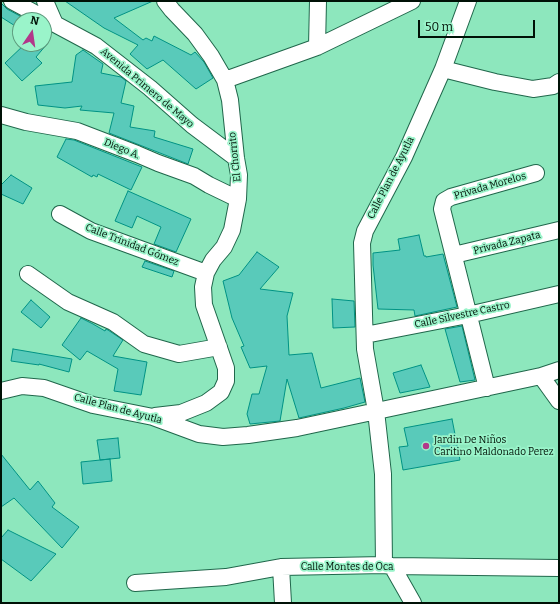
<!DOCTYPE html>
<html>
<head>
<meta charset="utf-8">
<style>
	body { margin:0 }
	#map { position:relative; width:560px; height:604px; overflow:hidden; background:#8de7bd; font-family:Bitter,serif }
	canvas { display:block }
	.frame { position:absolute; inset:0; border:2px solid #001106; pointer-events:none }
	.north { position:absolute; left:12px; top:12px; width:40px; height:40px; box-sizing:border-box; background:#9af4ca; border:1px solid #5c997c; border-radius:50%; rotate:13deg; font-size:11px; font-weight:700; line-height:16px; text-align:center; color:#001106 }
	.north::after { content:''; display:block; margin:auto; width:14px; height:18px; background:#b2378a; clip-path:polygon(50% 0,100% 100%,50% 72%,0 100%) }
	.scale { position:absolute; left:418px; top:20px; width:117px; height:18px; box-sizing:border-box; border:2px solid #001106; border-top:0; padding-left:5px; font-size:12px; line-height:14px; white-space:nowrap; color:#001106; -webkit-text-stroke:3px #9af4ca; paint-order:stroke }
</style>
</head>
<body>
<div id="map">
<canvas width="560" height="604"></canvas>
<div class="frame"></div>
<div class="north">N</div>
<div class="scale">50 m</div>
</div>
<script>
const c = document.querySelector('canvas').getContext('2d');
c.lineJoin = 'round';
function fill(path, color) { c.fillStyle = color; c.fill(path, 'evenodd'); }
const toPath = rows => new Path2D(rows.map(r => 'M' + r).join(''));
function trace(path, color, width, dash) { c.strokeStyle = color; c.lineWidth = width; c.lineCap = dash ? 'butt' : 'round'; c.setLineDash(dash || []); c.stroke(path); }
function drawText(font, color, halo, rows, align = 'center') {
  c.font = font + ' Bitter,serif'; c.lineWidth = 3.5; c.setLineDash([]); c.textBaseline = 'middle'; c.strokeStyle = halo; c.fillStyle = color; for (const [text, x, y, turn = 0] of rows) {
    c.save(); c.translate(x, y); c.rotate((+turn || 0) * Math.PI / 180); c.textAlign = isNaN(turn) ? turn : align; if (halo) c.strokeText(text, 0, 0); c.fillText(text, 0, 0); c.restore();
  }
}
const building = toPath([
	[65,1,153,1,114,18,143,40,146,38,152,41,154,36,191,55,195,52,204,62,213,78,196,89,163,60,147,69,130,54,138,45,104,28,65,1],
	[1,3,7,9,20,16,20,29,1,17,1,3],
	[25,44,47,44,36,57,42,63,22,81,5,63,25,44],
	[83,50,103,64,101,73,121,77,126,81,121,103,134,106,130,127,155,131,154,137,193,149,188,164,109,133,114,113,80,110,82,106,65,108,38,105,35,86,72,82,76,55,83,50],
	[66,139,74,140,142,167,131,190,98,174,97,177,93,175,92,177,57,157,66,139],
	[11,175,32,188,23,204,1,194,1,185,11,175],
	[128,191,191,219,176,252,154,244,161,227,137,216,132,228,115,221,128,191],
	[419,235,424,256,426,256,426,257,443,254,457,307,415,316,414,310,378,309,373,265,373,253,400,250,398,239,419,235],
	[257,252,279,267,260,289,293,293,287,316,289,355,312,353,321,388,360,378,365,402,344,408,299,418,287,379,280,421,250,424,247,414,252,394,259,394,267,366,250,368,241,347,244,346,232,318,223,281,239,275,257,252],
	[145,261,174,271,172,277,142,267,145,261],
	[332,299,354,301,355,327,333,328,332,299],
	[31,300,50,317,41,328,21,312,31,300],
	[81,318,93,324,105,331,106,329,108,330,123,340,113,356,147,362,141,395,114,391,118,369,87,351,80,360,62,345,81,318],
	[462,326,475,380,460,382,445,329,462,326],
	[13,349,72,359,69,372,39,364,39,365,11,361,13,349],
	[421,365,430,387,400,393,393,373,421,365],
	[452,419,460,460,403,470,399,447,408,446,404,428,452,419],
	[118,438,120,458,100,460,97,440,118,438],
	[1,454,30,490,38,481,55,503,52,507,79,527,62,548,14,498,1,507,1,454],
	[110,459,112,481,83,484,81,462,110,459],
	[8,530,56,554,31,581,1,559,1,538,8,530]
]);
fill(building, '#59caba');
trace(building, '#009284', 1);
const minor = toPath([
	[12,1,96,46,150,88,192,125,236,158],
	[45,1,55,24],
	[317,47,318,1],
	[443,69,495,82,533,89,553,86,559,82],
	[225,80,317,47,412,1],
	[1,115,26,122,77,131,137,154,158,163,194,176,209,185,238,199],
	[60,214,91,231,206,273],
	[454,255,559,230],
	[28,274,68,302,113,322,144,344,179,354,219,347],
	[365,335,468,315,559,294],
	[541,376,559,401],
	[487,388,442,209,444,201,451,197,536,173],
	[1,391,22,386,44,388,93,405,153,417,199,434,223,437,248,435,297,428,541,376,559,370],
	[155,416,181,413,206,403,221,392,226,381,226,368,204,305,203,287,206,273,213,260,224,247,232,230,238,199,239,175,236,158,230,100,225,80,211,56,195,34,172,10,165,1],
	[384,565,383,474,376,411,365,349,362,243,365,231,404,157,443,69,468,1],
	[392,566,413,603],
	[281,567,283,603],
	[135,583,226,577,281,567,384,565,392,566,559,568]
]);
trace(minor, '#20674b', 18);
trace(minor, '#fff', 16);
for (const [x, y, r, color] of [
	[426,446,4,"#b2378a"]
]) { const dot = new Path2D(); dot.arc(x, y, r, 0, 2 * Math.PI); c.fillStyle = color; c.fill(dot); trace(dot, '#9af4ca', 1.5); }
drawText('10px', '#001106', '#9af4ca', [
	["Avenida Primero de Mayo",147,88,40],
	["Diego A.",122,149,22],
	["El Chorrito",235,157,-96],
	["Calle Plan de Ayutla",391,178,-63],
	["Privada Morelos",490,186,-16],
	["Privada Zapata",507,243,-14],
	["Calle Trinidad Gómez",132,245,21],
	["Calle Silvestre Castro",462,315,-12],
	["Calle Plan de Ayutla",118,409,15],
	["Calle Montes de Oca",347,567]
]);
drawText('10px', '#001106', '#9af4ca', [
	["Jardin De Niños",434,440],
	["Caritino Maldonado Perez",434,452]
], 'left');
</script>
</body>
</html>
